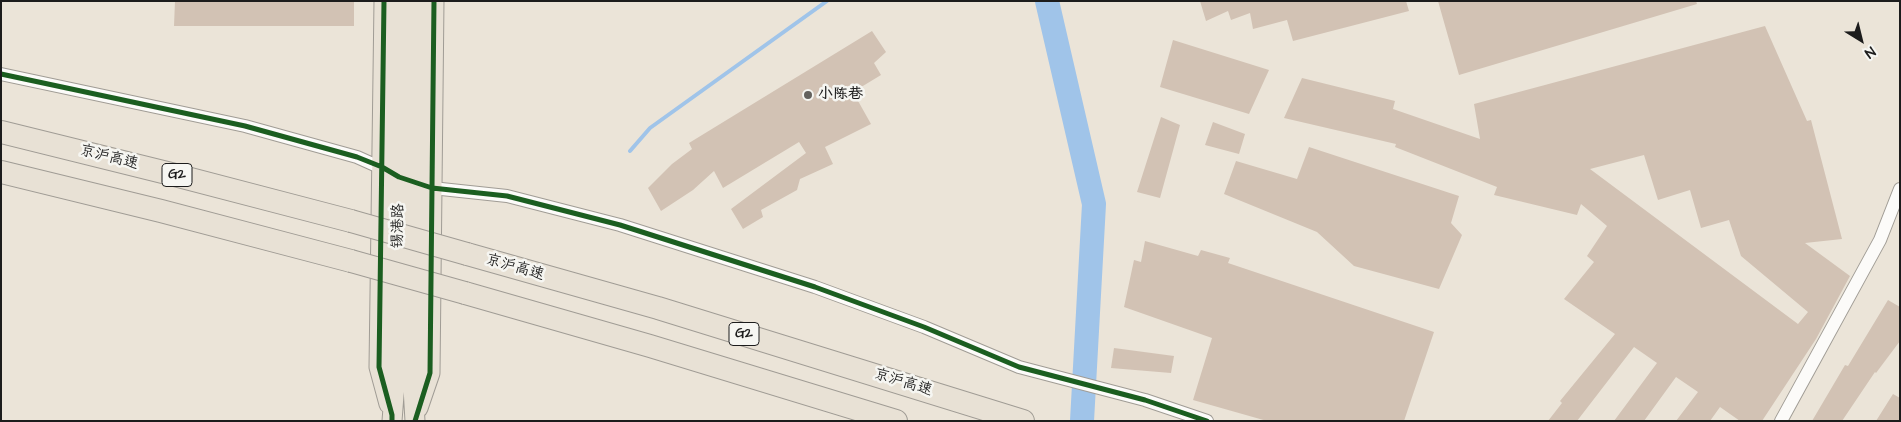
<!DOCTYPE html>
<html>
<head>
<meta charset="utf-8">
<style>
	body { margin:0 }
	#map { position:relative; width:1901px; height:422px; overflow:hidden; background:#ebe4d8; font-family:"Architects Daughter",sans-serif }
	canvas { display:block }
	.frame { position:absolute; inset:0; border:2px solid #1c1c1c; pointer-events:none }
	.north { position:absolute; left:1836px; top:15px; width:50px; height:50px; -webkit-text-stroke:4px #f6f6f2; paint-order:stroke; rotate:144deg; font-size:14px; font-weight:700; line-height:20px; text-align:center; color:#1c1c1c }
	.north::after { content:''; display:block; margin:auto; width:18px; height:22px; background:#1c1c1c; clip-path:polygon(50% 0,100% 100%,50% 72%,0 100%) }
</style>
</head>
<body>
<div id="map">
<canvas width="1901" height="422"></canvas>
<div class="frame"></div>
<div class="north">N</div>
</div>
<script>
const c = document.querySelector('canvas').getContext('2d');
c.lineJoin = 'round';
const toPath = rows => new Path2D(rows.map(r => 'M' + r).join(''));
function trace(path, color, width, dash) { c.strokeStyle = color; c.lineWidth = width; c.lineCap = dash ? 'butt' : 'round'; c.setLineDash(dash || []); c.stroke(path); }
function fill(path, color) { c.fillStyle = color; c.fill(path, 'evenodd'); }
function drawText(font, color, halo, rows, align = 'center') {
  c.font = font + ' "Architects Daughter","LXGW WenKai TC",sans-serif'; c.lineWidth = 5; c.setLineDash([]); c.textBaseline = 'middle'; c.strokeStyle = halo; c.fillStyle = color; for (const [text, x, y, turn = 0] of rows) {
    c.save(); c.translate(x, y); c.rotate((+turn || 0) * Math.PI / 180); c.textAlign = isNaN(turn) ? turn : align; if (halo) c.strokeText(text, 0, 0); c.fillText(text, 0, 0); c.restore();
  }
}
trace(toPath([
	[630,151,650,128,827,1]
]), '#a0c4e9', 4);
trace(toPath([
	[1047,1,1094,204,1082,421]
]), '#a0c4e9', 24);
fill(toPath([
	[175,1,354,1,354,26,174,26],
	[1200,1,1406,1,1409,11,1293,41,1287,20,1253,29,1250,13,1231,20,1228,11,1206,21],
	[1438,1,1696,1,1697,4,1459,75],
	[1765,26,1807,121,1811,120,1842,239,1805,243,1850,276,1816,339,1762,421,1740,421,1720,407,1710,421,1676,421,1698,392,1676,377,1644,421,1614,421,1657,363,1634,347,1577,421,1548,421,1562,403,1560,401,1615,334,1564,299,1594,262,1587,256,1607,226,1581,204,1577,215,1494,195,1497,187,1395,147,1396,144,1284,118,1302,78,1395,101,1393,109,1480,139,1474,104],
	[1644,155,1658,200,1690,190,1701,228,1729,220,1741,256,1808,312,1798,324,1590,169],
	[872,31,886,52,874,63,881,75,853,92,871,124,825,147,833,164,800,179,797,190,761,210,763,217,743,229,731,209,806,153,799,142,723,188,714,171,693,190,661,211,648,188,672,164,692,149,689,143],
	[1173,40,1269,70,1249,114,1160,87],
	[1161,117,1180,125,1160,198,1137,192],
	[1213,122,1245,134,1239,154,1205,145],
	[1309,147,1459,196,1451,223,1462,235,1439,289,1354,266,1317,232,1224,194,1236,161,1297,179],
	[1145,241,1198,256,1201,250,1230,258,1228,263,1434,332,1404,421,1267,421,1193,400,1212,338,1124,307,1134,260,1141,262],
	[1888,300,1900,307,1900,341,1876,373,1875,372,1842,421,1812,421,1845,365,1848,366],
	[1114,348,1174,356,1171,373,1111,368],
	[1893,394,1900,398,1900,421,1876,421]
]), '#d2c2b4');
const minor = toPath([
	[1,74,245,126,357,157,386,170],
	[425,186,432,188,507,196,620,225,815,287,924,327,1019,367,1145,400,1207,421],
	[1781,421,1880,240,1900,189]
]);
const primary = toPath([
	[384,1,379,367,389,404],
	[418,408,430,373,434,1],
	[392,421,396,369,401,1],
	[415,421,412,371,417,1]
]);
const motorway = toPath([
	[1,132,171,174,351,221],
	[1,172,161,211,351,261],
	[467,254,658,308,1023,421],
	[465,293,650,346,896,421]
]);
trace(minor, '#a09c95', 14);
trace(primary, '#a09c95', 21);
trace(motorway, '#a09c95', 24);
trace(minor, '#fcfbf9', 12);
trace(primary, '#e8e1d5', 19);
trace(motorway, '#e8e1d5', 22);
const motorwayBridge = toPath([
	[351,221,467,254],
	[351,261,465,293]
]);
trace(motorwayBridge, '#a09c95', 24, []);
trace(motorwayBridge, '#e8e1d5', 22);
trace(toPath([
	[384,1,379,367,392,415,392,421],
	[1,74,245,126,357,157,382,167,399,177,432,188,507,196,620,225,815,287,924,327,1019,367,1145,400,1207,421],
	[415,421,430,373,434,1]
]), '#1b5e20', 5);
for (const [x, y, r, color] of [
	[808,95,5,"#64625e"]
]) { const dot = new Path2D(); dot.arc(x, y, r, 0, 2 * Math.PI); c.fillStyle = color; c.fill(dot); trace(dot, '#f6f6f2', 2); }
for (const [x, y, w] of [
	[177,175,30],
	[744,334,30]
]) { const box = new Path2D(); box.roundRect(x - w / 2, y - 11.5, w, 23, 4); c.fillStyle = '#f6f6f2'; c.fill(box); trace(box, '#1c1c1c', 1); }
drawText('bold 14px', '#1c1c1c', null, [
	["G2",177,175],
	["G2",744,334]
]);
drawText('bold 15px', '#1c1c1c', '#f6f6f2', [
	["小陈巷",818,95]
], 'left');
drawText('15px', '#1c1c1c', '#f6f6f2', [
	["京沪高速",109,158,14],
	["锡港路",399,226,-89],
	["京沪高速",515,268,16],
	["京沪高速",903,383,17]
]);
</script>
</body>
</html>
